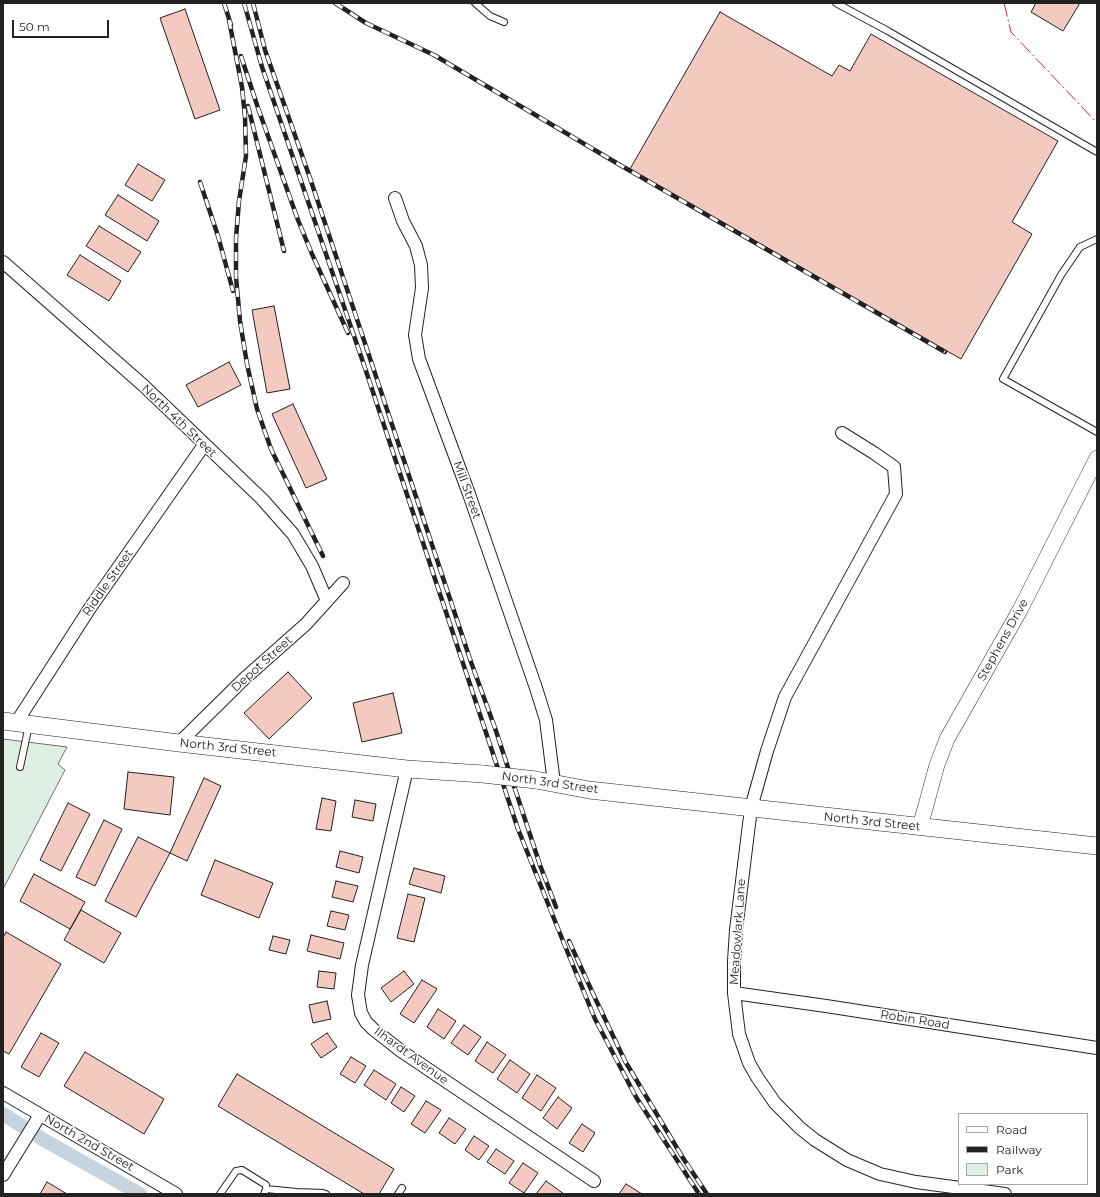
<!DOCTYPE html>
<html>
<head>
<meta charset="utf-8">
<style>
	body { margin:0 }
	#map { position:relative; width:1100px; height:1197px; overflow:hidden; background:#fff; font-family:Montserrat,sans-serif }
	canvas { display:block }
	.frame { position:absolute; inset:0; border:4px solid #222; pointer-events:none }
	.legend { position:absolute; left:958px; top:1113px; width:130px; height:72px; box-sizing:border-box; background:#fff; border:1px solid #a7a7a7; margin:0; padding:5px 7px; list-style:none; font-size:12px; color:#222 }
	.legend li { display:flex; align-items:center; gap:8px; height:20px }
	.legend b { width:20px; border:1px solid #a7a7a7 }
	.scale { position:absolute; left:12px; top:20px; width:97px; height:18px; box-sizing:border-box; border:2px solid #222; border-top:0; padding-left:5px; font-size:12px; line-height:14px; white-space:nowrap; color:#222; -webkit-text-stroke:3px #fff; paint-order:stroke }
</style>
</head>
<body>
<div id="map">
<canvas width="1100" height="1197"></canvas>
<div class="frame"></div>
<ul class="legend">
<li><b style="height:5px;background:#fff"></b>Road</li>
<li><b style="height:5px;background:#222"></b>Railway</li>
<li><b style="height:11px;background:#e0efe3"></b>Park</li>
</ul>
<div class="scale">50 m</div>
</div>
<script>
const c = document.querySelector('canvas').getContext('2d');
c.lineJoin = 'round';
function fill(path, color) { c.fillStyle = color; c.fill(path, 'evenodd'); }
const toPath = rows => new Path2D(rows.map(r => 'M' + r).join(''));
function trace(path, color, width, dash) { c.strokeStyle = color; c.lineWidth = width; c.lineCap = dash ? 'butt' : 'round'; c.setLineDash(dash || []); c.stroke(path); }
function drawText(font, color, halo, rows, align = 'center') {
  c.font = font + ' Montserrat,sans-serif'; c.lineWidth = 3; c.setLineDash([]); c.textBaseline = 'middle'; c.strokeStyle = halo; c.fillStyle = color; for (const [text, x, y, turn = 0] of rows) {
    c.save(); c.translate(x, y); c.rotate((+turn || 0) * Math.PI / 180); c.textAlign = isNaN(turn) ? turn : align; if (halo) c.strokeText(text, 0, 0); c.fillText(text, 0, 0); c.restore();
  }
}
const green = toPath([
	[3,739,67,747,58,764,65,770,3,889,3,739]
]);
fill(green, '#e0efe3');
trace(green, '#6f6f6f', 1);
trace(toPath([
	[3,1114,44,1140,140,1194]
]), '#c7d3dd', 14);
const building = toPath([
	[1036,3,1080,3,1063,31,1031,12,1036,3],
	[185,9,220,110,195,119,160,18,185,9],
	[720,12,832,76,839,65,850,71,871,34,1058,141,1012,222,1032,234,961,359,630,169,720,12],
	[138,164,165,180,152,201,125,185,138,164],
	[118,195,159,221,147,241,105,215,118,195],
	[99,226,141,252,128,272,86,246,99,226],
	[80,255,121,281,109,301,67,275,80,255],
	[274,306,290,389,267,393,252,310,274,306],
	[229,362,241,385,198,407,186,385,229,362],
	[293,404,327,479,306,488,272,414,293,404],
	[288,672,312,698,269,739,244,713,288,672],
	[393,693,402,733,362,742,353,703,393,693],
	[128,772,174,777,170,815,124,809,128,772],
	[204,778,221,786,187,861,170,853,204,778],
	[322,798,336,801,331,831,316,829,322,798],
	[355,800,376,804,373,821,352,817,355,800],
	[68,803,90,814,61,871,40,860,68,803],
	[104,820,122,829,95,886,76,877,104,820],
	[138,837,170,853,136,917,105,901,138,837],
	[340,851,363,857,359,873,336,867,340,851],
	[215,860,273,883,259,918,201,895,215,860],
	[414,868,445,876,441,893,409,884,414,868],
	[34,874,85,902,70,929,20,901,34,874],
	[336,881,358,886,353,902,332,897,336,881],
	[408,894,425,898,414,942,397,938,408,894],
	[81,910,121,933,104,963,64,940,81,910],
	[331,911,349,915,345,930,327,926,331,911],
	[6,932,61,964,9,1054,3,1051,3,938,6,932],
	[311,935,344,943,340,959,307,951,311,935],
	[273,936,290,940,286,954,269,950,273,936],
	[319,971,336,973,334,989,317,987,319,971],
	[404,971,414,984,391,1002,381,988,404,971],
	[422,980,437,989,414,1023,400,1014,422,980],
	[327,1001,331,1019,313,1023,309,1005,327,1001],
	[438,1009,456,1021,444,1039,427,1027,438,1009],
	[464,1025,481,1037,468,1055,451,1043,464,1025],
	[41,1033,59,1043,39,1077,21,1067,41,1033],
	[327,1033,337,1047,321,1058,311,1044,327,1033],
	[487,1042,506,1055,493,1073,475,1061,487,1042],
	[85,1052,164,1099,144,1134,64,1086,85,1052],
	[351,1057,366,1066,355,1083,340,1074,351,1057],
	[510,1060,530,1074,517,1093,497,1079,510,1060],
	[374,1070,396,1084,386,1100,364,1085,374,1070],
	[237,1074,394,1169,379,1194,364,1194,218,1106,237,1074],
	[537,1075,556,1088,541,1111,522,1098,537,1075],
	[401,1087,415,1096,404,1112,391,1103,401,1087],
	[558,1097,572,1108,557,1129,543,1118,558,1097],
	[426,1101,441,1110,425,1133,411,1124,426,1101],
	[449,1118,466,1129,455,1144,439,1133,449,1118],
	[582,1124,595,1133,583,1152,569,1143,582,1124],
	[474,1136,489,1146,479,1160,465,1150,474,1136],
	[496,1149,514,1161,505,1174,487,1162,496,1149],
	[523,1163,538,1173,524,1193,509,1183,523,1163],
	[546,1181,564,1194,536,1194,546,1181],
	[47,1182,67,1194,40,1194,47,1182],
	[626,1184,642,1194,619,1194,626,1184]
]);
fill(building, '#f3c9c0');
trace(building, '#222', 1);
const service = toPath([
	[475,3,490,16,504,22],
	[836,3,888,31,1097,152],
	[1097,239,1080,247,1061,275,1003,379,1097,432],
	[20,767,29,725],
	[266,1189,297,1192,323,1193,326,1194],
	[220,1194,236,1171,242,1170,266,1185,266,1189,264,1194],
	[398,1194,402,1188]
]);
const minor = toPath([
	[395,198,403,221,416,246,421,265,422,288,415,335,419,359,469,494,536,688,546,720,554,783],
	[3,262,144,386,262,499,293,534,312,566,327,601],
	[842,433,874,453,894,467,896,494,785,697,767,751,751,808,736,930,734,961,734,993,739,1034,749,1063,757,1077,775,1103,800,1128,815,1140,847,1160,880,1174,916,1182,1005,1194],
	[16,723,90,608,204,445],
	[179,743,244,679,306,624,343,583],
	[407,769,362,965,358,995,361,1013,366,1022,373,1029,401,1051,594,1181],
	[734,993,826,1006,1097,1048],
	[3,1093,176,1194],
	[3,1175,40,1115]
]);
const tertiary = toPath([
	[920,827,937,765,947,739,1020,610,1097,458]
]);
const secondary = toPath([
	[3,721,179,743,407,769,483,774],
	[536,780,589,790,1097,846]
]);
trace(service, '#222', 8);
trace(minor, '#222', 14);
trace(tertiary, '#222', 16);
trace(secondary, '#222', 18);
trace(service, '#fff', 6);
trace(minor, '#fff', 12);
trace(tertiary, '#fff', 15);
trace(secondary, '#fff', 17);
const rail = toPath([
	[224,3,231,25],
	[244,3,262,67,364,365,518,829,563,941,595,1019,636,1097,699,1194],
	[253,3,265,50,310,178,471,662,495,728,540,865,556,907],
	[335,3,366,23,434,55,620,165,945,352],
	[229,20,242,87,245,117,246,156,239,201,236,238,236,277,240,321,247,364,257,409,271,449,323,556],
	[241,56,258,108,298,220,312,254,348,333],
	[248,106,284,251],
	[200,182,218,236,233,291],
	[569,941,595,998,625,1061,683,1158,707,1194]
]);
trace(rail, '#222', 4.5);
trace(rail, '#fff', 3, [9]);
const secondaryBridge = toPath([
	[483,774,536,780]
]);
trace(secondaryBridge, '#222', 18, []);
trace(secondaryBridge, '#fff', 17);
trace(toPath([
	[1004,3,1011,32,1097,123]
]), '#c62828', 1, [14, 3, 2, 3]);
drawText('12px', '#222', '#fff', [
	["North 4th Street",179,421,44],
	["Mill Street",467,490,70],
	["Riddle Street",108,583,-55],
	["Stephens Drive",1003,640,-61],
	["Depot Street",262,664,-42],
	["North 3rd Street",228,748,6],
	["North 3rd Street",550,783,8],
	["North 3rd Street",872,822,6],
	["Meadowlark Lane",738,932,-86],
	["Robin Road",915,1020,9],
	["Ilhardt Avenue",411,1056,36],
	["North 2nd Street",89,1143,30]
]);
</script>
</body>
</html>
